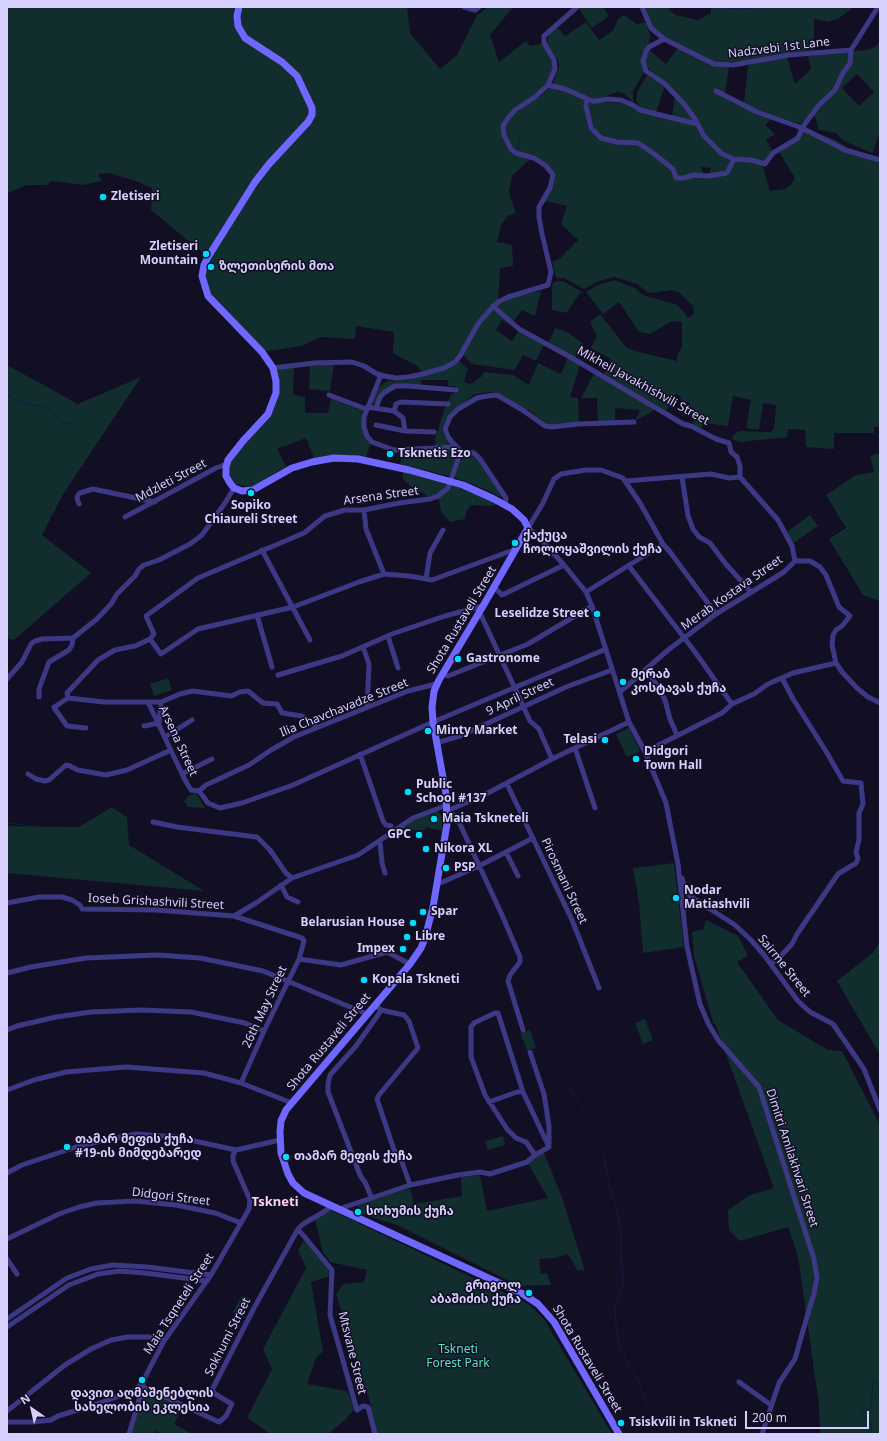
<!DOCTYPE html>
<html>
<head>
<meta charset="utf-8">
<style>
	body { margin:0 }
	#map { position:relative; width:887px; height:1441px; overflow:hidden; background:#120e23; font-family:"Noto Sans",sans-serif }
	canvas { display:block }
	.frame { position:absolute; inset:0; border:8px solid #d7d0ff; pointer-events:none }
	.north { position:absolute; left:12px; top:1389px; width:40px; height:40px; -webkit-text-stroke:3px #120e23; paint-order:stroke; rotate:326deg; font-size:11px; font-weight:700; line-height:16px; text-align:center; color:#d7d0ff }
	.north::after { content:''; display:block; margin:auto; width:14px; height:18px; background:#d7d0ff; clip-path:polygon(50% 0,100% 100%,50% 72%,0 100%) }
	.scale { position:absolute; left:745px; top:1411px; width:124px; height:18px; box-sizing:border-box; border:2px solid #d7d0ff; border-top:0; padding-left:5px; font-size:12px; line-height:14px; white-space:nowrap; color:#d7d0ff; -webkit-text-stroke:3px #120e23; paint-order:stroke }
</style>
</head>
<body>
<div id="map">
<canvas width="887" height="1441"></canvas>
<div class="frame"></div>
<div class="north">N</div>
<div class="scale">200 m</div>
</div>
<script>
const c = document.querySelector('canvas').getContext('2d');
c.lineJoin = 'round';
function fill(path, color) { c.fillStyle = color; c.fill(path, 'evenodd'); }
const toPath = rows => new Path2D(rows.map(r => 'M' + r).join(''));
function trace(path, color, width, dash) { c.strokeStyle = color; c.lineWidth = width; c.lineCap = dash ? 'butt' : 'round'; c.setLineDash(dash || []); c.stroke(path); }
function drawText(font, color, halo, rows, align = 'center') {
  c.font = font + ' "Noto Sans","Noto Sans Georgian",sans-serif'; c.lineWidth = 3; c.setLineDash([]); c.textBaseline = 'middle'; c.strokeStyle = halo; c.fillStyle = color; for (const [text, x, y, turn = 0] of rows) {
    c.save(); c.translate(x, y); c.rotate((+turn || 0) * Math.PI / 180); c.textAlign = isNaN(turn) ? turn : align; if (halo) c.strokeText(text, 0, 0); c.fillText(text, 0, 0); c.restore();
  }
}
fill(toPath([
	[7,7,407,7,410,33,440,69,457,55,477,15,488,7,513,7,490,35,499,62,526,41,530,46,544,43,555,69,548,85,515,110,503,126,511,149,531,158,512,176,509,192,516,213,508,216,501,225,497,242,512,245,513,266,500,268,498,302,489,310,460,356,444,368,421,372,419,367,393,353,394,332,356,326,355,339,321,337,301,346,262,352,217,306,202,276,208,257,151,210,152,188,136,181,109,173,98,174,102,181,83,185,51,181,47,185,27,185,7,193],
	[582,7,603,7,609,16,592,28,579,9],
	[644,7,669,7,669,10,676,15,698,20,711,13,711,7,854,7,838,19,828,22,814,19,814,50,778,54,747,61,733,62,714,62,665,37,652,26],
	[624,15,637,24,646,22,650,36,648,46,642,53,641,63,644,72,633,91,633,102,623,93,617,92,595,100,553,84,559,67,558,60,549,49,547,43,549,34,557,27,565,36,586,22,599,40,613,31,618,19],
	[880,41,880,133,872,153,844,141,836,133,819,130,814,114,838,87,842,80,852,52,857,50,864,51,875,47],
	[857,74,874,92,859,106,842,88],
	[678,48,729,67,725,94,714,92,771,119,765,125,775,134,766,140,773,152,764,162,726,155,707,137,668,84,649,69,645,63,646,53,649,50,666,64],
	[849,52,849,64,834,88,817,105,801,124,772,116,744,103,748,66,754,63,787,57,795,84,811,69,808,56],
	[648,73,665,86,656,112,641,109,636,100,637,92],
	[550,87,565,90,586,99,584,106,588,129,599,139,637,145,652,153,672,170,675,178,729,173,734,161,752,162,763,166,770,191,785,189,791,185,795,178,779,152,800,139,802,130,806,129,834,139,855,152,880,161,880,427,874,427,874,433,834,433,834,449,806,447,805,430,788,429,787,437,740,442,732,439,733,435,739,431,771,432,774,428,776,405,763,403,759,430,746,428,751,400,733,396,728,426,704,423,700,430,692,425,695,418,685,413,690,403,681,400,680,396,676,394,666,411,604,374,611,359,591,348,597,336,590,322,600,314,627,348,635,351,677,361,677,355,682,347,682,322,672,321,650,334,639,332,619,302,603,314,586,292,600,284,616,280,619,282,635,288,643,295,677,305,684,312,688,318,694,314,693,306,680,293,672,290,652,293,647,292,637,284,614,277,599,281,584,289,564,278,557,278,555,274,552,262,559,259,578,240,561,224,567,206,547,201,542,204,554,179,547,165,534,155,518,151,513,148,506,136,505,127,513,114,542,95],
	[675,96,683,105,695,122,672,116],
	[603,102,623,103,697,125,705,141,722,157,731,160,727,171,709,174,711,168,701,167,704,174,678,176,638,142,618,140,602,136,592,127,588,107,589,104,591,103],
	[556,281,563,281,584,293,580,293,566,313,552,310,552,288,553,283],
	[541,291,535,316,522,310,513,322,496,307,497,305,511,298],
	[493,308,544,344,536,361,523,355,515,370,472,364,463,355,478,327],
	[502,320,519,330,512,341,496,330],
	[555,328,565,331,583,343,575,358,549,343],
	[568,357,580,365,570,397,578,398,579,422,557,426,545,424,529,410,520,407,499,393,491,392,475,394,451,412,442,428,444,436,452,445,435,446,436,431,438,431,443,413,451,395,455,393,456,386,448,386,448,380,421,380,421,386,394,386,375,404,370,403,376,390,387,381,408,380,446,368,458,360,468,369,464,382,470,384,474,382,482,376,484,372,513,375,529,385,538,363,561,374],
	[310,364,344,365,334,365,330,391,309,389],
	[7,365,78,404,141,377,62,496,42,535,91,573,14,640,7,638],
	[294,367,293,395,305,397,305,412,306,413,328,413,331,398,363,411,361,418,363,428,371,443,366,457,342,455,314,458,306,438,277,449,286,467,271,475,256,486,249,487,236,484,231,477,229,470,231,462,236,452,266,422,274,409,277,398,275,370],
	[595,372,654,408,652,412,635,421,640,410,615,408,615,422,598,422,597,398,581,398],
	[450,449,453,450,457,456,452,472,449,476,400,464,403,452],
	[876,453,880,454,879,601,863,595,829,539,846,528,826,495,856,475,874,472,870,457],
	[469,454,472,455,478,460,502,496,502,498,489,491,454,477,459,463,463,458],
	[403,471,456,485,500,504,490,506,471,505,466,512,465,519,450,522,441,512,439,500,428,497,424,493,416,491,403,479],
	[810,515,818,526,794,543,793,543,787,532],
	[168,678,172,690,154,696,150,684],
	[629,728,640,751,627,757,616,734],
	[196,793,205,808,188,807,184,801,188,796],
	[112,807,127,817,129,845,204,891,7,873,7,826,79,827],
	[438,811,442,817,442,831,426,827,425,830,414,830,385,840,385,839,414,819],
	[674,863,684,947,643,953,639,903,633,868],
	[706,920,738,936,748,956,737,962,778,1020,828,1050,842,1051,880,1125,880,1434,820,1434,819,1405,798,1256,788,1227,740,1241,729,1230,728,1210,750,1195,774,1188,716,1026,713,1022,694,956,692,932,703,929],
	[880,941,880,1055,837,981,874,952],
	[645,1019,653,1040,643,1044,635,1023],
	[530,1030,536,1048,527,1050,520,1033],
	[503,1136,505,1145,488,1150,485,1141],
	[543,1151,562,1197,585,1271,577,1270,568,1254,555,1258,539,1259,541,1274,547,1273,551,1285,519,1286,397,1225,361,1214,357,1203,410,1188,414,1204,462,1196,461,1177,480,1175,487,1211,548,1198,527,1162],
	[331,1210,530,1305,544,1319,612,1434,377,1434,371,1413,371,1405,336,1294,343,1284,364,1282,367,1270,330,1262,323,1252,315,1220],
	[304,1240,330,1269,331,1276,311,1282,323,1351,316,1358,307,1384,347,1391,355,1408,345,1420,328,1434,271,1434,247,1418,272,1369,263,1349,306,1268,298,1250],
	[242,1295,251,1299,242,1316,233,1312],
	[145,1391,182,1408,174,1424,192,1434,165,1434,155,1431,153,1434,131,1434]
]), '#112d2d');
trace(toPath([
	[723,8,741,9,769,7],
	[517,151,520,139],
	[515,161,516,156],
	[7,395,27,404,42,407,52,411,57,419,67,424,76,424],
	[7,823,34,826],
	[568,1086,589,1118],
	[604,1156,609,1185,616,1205,621,1232,621,1259,624,1284,615,1305,616,1325,619,1343,627,1362,638,1381,647,1405,675,1434],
	[872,1434,870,1422,862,1415,862,1409,871,1407,873,1382,880,1384]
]), '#0b1f45', 1);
trace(toPath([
	[464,7,475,10,479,7],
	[642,7,651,28,664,39,714,64,733,65,789,55,851,50,878,7],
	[664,39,649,47,646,51,643,61,646,71,664,83,684,104,695,119,704,136,722,154,734,159,751,160,765,164,773,153,798,138,802,128,818,106,835,90,843,73,850,63,851,50],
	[548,85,565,89,592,101,597,101,607,99,621,100,633,105,640,110,697,124],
	[716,91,757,112,802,128,845,150,880,160],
	[587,99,586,106,591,128,601,138,617,142,638,143,653,153,673,169,676,178,684,178,694,175,708,176,727,173,734,159],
	[493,306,519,329,572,358,683,424,691,426,716,439,729,443,731,452,737,457,740,466,740,477,778,520,792,546,795,561],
	[273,368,314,363,352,362,364,366,377,374,384,376,396,378,408,377,423,374,444,368,455,362,460,356,478,324,489,311,498,302,508,297,548,285,551,272,542,234,539,217,539,207,550,188,553,175,546,166,534,158,516,153,511,149,504,135,503,126,508,118,515,110,535,97,548,85,555,69,554,60,544,43,544,36,577,7],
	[381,375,364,417,364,427,367,436,372,442,394,450,456,447],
	[329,395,366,409],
	[367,407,394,411,403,418,405,431],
	[376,408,380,397,385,392,395,386,408,386,456,390],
	[394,411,396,404,401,402,448,404],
	[376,425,405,431,434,432],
	[682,477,688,516,693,529,699,537,710,543,725,563,751,592],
	[626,481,711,474,729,478,740,477],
	[79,504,77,498,78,495,80,493,93,489,155,502],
	[505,504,506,498,480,459,474,453,460,451,448,437,445,429,450,417,458,409,477,398,487,396,497,395,524,411,545,426,552,427,578,424,634,422],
	[364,510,366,529,384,574],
	[125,517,216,468,227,464],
	[262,550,310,640],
	[795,561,810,561,820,567,826,575,839,607,850,616,842,626,836,630,833,635,832,645,836,663,842,672,857,688,868,697,880,703],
	[629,566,695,652,732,704],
	[426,579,430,553,443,530],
	[494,587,502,595,564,565],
	[586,592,663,544],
	[480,613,530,721,539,729,552,759],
	[716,614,670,552,663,544,640,503,623,478,601,470,586,470,561,474,554,479,543,503,528,528,537,535,564,565,586,592,592,606,629,722,645,752,666,803,678,864,687,947,700,1004,708,1023,718,1040,759,1087,814,1259,817,1278,814,1293,802,1334,795,1359,779,1383,762,1434],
	[257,615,272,667],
	[388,636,398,668],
	[150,639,161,654,198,629,293,607,359,582,384,574,409,576,432,580,516,549],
	[363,647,369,664,367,707],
	[645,670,657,685,665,700,670,719,677,735],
	[442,674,448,676,528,644,592,606],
	[278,675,342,656,392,634,445,616,483,606],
	[7,679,22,662,31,644,35,641,42,639,73,638,97,619,111,604,117,594,135,576,139,569,144,565,159,560,190,544,202,535,225,503,234,488],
	[620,692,668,650,716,614,784,572,795,561],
	[39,697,39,689,49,662,69,650,72,645,73,638],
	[68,698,56,706,54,707,55,709,67,726,86,728],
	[148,702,185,780,191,790,199,791,208,803,220,808,242,803,293,785,433,722,606,649],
	[144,726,159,723,161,702],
	[317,727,302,716,282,713,277,704,263,703,248,691,240,692,231,696,193,691,180,694,161,702,104,702,68,698,67,693,98,660,115,650,135,646,150,639,154,634,146,616,198,578,304,533,325,516,345,510,364,510,399,503,430,499,438,496,448,488,459,457,460,451],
	[165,737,192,720],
	[436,743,460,736,566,687,612,670],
	[575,748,595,808],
	[645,752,722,713,732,704,754,694,768,684,793,673,836,663],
	[360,754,383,821,386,825,391,826],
	[28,774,36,779,45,781,49,780,66,765,70,766,78,770,106,775,127,770,171,750],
	[182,774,212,759],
	[507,784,572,920,599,988],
	[199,791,206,785,249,765,271,750,294,737,408,691,436,684],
	[447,811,486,794,552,759,629,722],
	[449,811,456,817,459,822,502,915,520,957,520,962,510,975,508,981,523,1030],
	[153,822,177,827,257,837,270,850,286,873,292,878],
	[380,842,382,863,385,873],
	[506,852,518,876],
	[682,878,685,889,690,896,735,925,751,940,764,955,798,1001,810,1012,833,1024,864,1069,880,1110],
	[438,884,479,866,533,838],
	[281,885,287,897,298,902],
	[7,903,39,897,62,897,72,900,80,905,82,909,156,910,234,916,256,903,292,878,358,855,413,818,447,805],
	[234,916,302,938,304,941,299,959,264,1031,241,1083],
	[299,959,341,965,387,952,410,964],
	[771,964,779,958,792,944,797,934,838,874,856,863,858,859,856,852,859,840,859,813,863,804,861,783,843,781,827,753,793,699,782,678],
	[7,973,31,967,86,958,157,955,200,958,263,971,367,1014],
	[381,1010,404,1015,409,1021,418,1048,379,1095,377,1099,394,1150,401,1159,410,1185],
	[7,1030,17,1026,56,1017,91,1012,141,1010,191,1012,245,1023,264,1031],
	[530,1052,544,1094,549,1126,549,1144],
	[7,1090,34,1080,66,1072,126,1067,204,1073,241,1083,292,1103],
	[489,1102,517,1092,523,1092],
	[535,1155,526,1142,516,1138,507,1129,485,1095,471,1057,471,1027,474,1023,495,1013,498,1013,523,1092,549,1147],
	[7,1173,22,1165,76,1147,105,1140,136,1134,176,1137,236,1150,280,1140],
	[371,1197,366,1184,360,1175,328,1092,328,1084,330,1075,356,1046,378,1015,381,1010,375,1005],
	[339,1209,410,1185,458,1175,480,1172,490,1174,527,1162,535,1155,549,1147],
	[298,1229,332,1270,330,1315,357,1410,363,1406,368,1407,375,1434],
	[7,1239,59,1214,79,1207,97,1203,135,1201,176,1205,215,1213,241,1223],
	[7,1259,17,1274],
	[7,1319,67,1278,91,1269,113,1265,147,1267,211,1275],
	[7,1327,69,1285,98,1274,120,1271,145,1273,207,1281],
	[143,1381,143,1387,219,1422,226,1416,232,1404,215,1394,212,1390,254,1308,298,1229,303,1224,322,1213,332,1206],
	[739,1382,771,1405],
	[7,1411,65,1365,91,1349,111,1340,128,1337,149,1337,164,1341],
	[7,1422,33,1422,51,1420,58,1416,94,1405,136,1390,139,1386,143,1381,164,1341,211,1275,249,1209,250,1200,233,1161,233,1155,236,1150],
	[129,1434,143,1387]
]), '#3d3883', 5);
trace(toPath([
	[239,7,237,16,238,26,245,38,282,62,297,76,312,108,312,115,308,122,269,164,255,182,208,257,204,265,202,276,208,296,262,352,273,368,276,381,276,393,268,414,243,441,228,460,226,467,226,476,230,483,234,488,242,491,253,490,292,468,312,462,334,458,358,459,409,470,463,485,494,499,512,509,524,520,528,528,483,606,439,680,434,691,432,707,433,722,446,794,447,824,433,907,425,938,421,948,410,964,286,1110,281,1121,280,1132,281,1153,288,1174,293,1183,304,1193,523,1294,538,1304,554,1322,619,1434]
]), '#6f67ff', 7);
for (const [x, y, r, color] of [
	[103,197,4,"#00dcfb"],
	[206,254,4,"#00dcfb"],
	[211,267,4,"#00dcfb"],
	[390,454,4,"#00dcfb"],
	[251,493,4,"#00dcfb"],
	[515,543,4,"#00dcfb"],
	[597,614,4,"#00dcfb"],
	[458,659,4,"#00dcfb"],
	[623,682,4,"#00dcfb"],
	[428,731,4,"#00dcfb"],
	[605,740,4,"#00dcfb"],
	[636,759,4,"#00dcfb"],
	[408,792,4,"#00dcfb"],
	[434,819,4,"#00dcfb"],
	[419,835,4,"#00dcfb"],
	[426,849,4,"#00dcfb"],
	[446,868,4,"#00dcfb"],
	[676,898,4,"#00dcfb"],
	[423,912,4,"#00dcfb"],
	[413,923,4,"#00dcfb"],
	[407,937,4,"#00dcfb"],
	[403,949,4,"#00dcfb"],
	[364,980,4,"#00dcfb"],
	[67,1147,4,"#00dcfb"],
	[286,1157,4,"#00dcfb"],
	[358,1212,4,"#00dcfb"],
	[529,1293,4,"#00dcfb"],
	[142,1380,4,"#00dcfb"],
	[621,1423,4,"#00dcfb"]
]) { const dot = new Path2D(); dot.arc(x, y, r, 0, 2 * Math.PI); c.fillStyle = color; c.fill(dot); trace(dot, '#120e23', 1.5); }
drawText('12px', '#d7d0ff', '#120e23', [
	["Nadzvebi 1st Lane",779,48,-7],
	["Mikheil Javakhishvili Street",643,386,29],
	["Mdzleti Street",171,481,-28],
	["Arsena Street",381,496,-8],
	["Merab Kostava Street",732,593,-35],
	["Shota Rustaveli Street",462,620,-59],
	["9 April Street",520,697,-25],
	["Ilia Chavchavadze Street",344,708,-22],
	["Arsena Street",178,741,65],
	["Pirosmani Street",564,881,65],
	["Ioseb Grishashvili Street",156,902,3],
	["Sairme Street",784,966,51],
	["26th May Street",265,1007,-65],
	["Shota Rustaveli Street",329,1042,-50],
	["Dimitri Amilakhvari Street",792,1158,72],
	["Didgori Street",171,1197,7],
	["Maia Tsqneteli Street",179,1304,-57],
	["Sokhumi Street",228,1337,-63],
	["Mtsvane Street",352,1353,76],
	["Shota Rustaveli Street",587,1359,59]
]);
drawText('bold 12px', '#d7d0ff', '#120e23', [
	["Zletiseri",111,197],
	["Zletiseri",198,247,"right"],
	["Mountain",198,261,"right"],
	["ზლეთისერის მთა",219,267],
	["Tsknetis Ezo",398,454],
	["Sopiko",251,506,"center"],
	["Chiaureli Street",251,520,"center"],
	["ქაქუცა",523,536],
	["ჩოლოყაშვილის ქუჩა",523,550],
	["Leselidze Street",589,614,"right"],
	["Gastronome",466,659],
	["მერაბ",631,675],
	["კოსტავას ქუჩა",631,689],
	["Minty Market",436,731],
	["Telasi",597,740,"right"],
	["Didgori",644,752],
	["Town Hall",644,766],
	["Public",416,785],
	["School #137",416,799],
	["Maia Tskneteli",442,819],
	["GPC",411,835,"right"],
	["Nikora XL",434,849],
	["PSP",454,868],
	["Nodar",684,891],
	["Matiashvili",684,905],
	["Spar",431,912],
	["Belarusian House",405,923,"right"],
	["Libre",415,937],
	["Impex",395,949,"right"],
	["Kopala Tskneti",372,980],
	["თამარ მეფის ქუჩა",75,1140],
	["#19-ის მიმდებარედ",75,1154],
	["თამარ მეფის ქუჩა",294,1157],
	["სოხუმის ქუჩა",366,1212],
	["გრიგოლ",521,1286,"right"],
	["აბაშიძის ქუჩა",521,1300,"right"],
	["დავით აღმაშენებლის",142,1394,"center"],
	["სახელობის ეკლესია",142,1408,"center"],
	["Tsiskvili in Tskneti",629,1423]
], 'left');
drawText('12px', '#5ae1c2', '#120e23', [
	["Tskneti",458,1350],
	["Forest Park",458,1364]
]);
drawText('bold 13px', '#ffd2ed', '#120e23', [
	["Tskneti",275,1202]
]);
</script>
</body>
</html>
